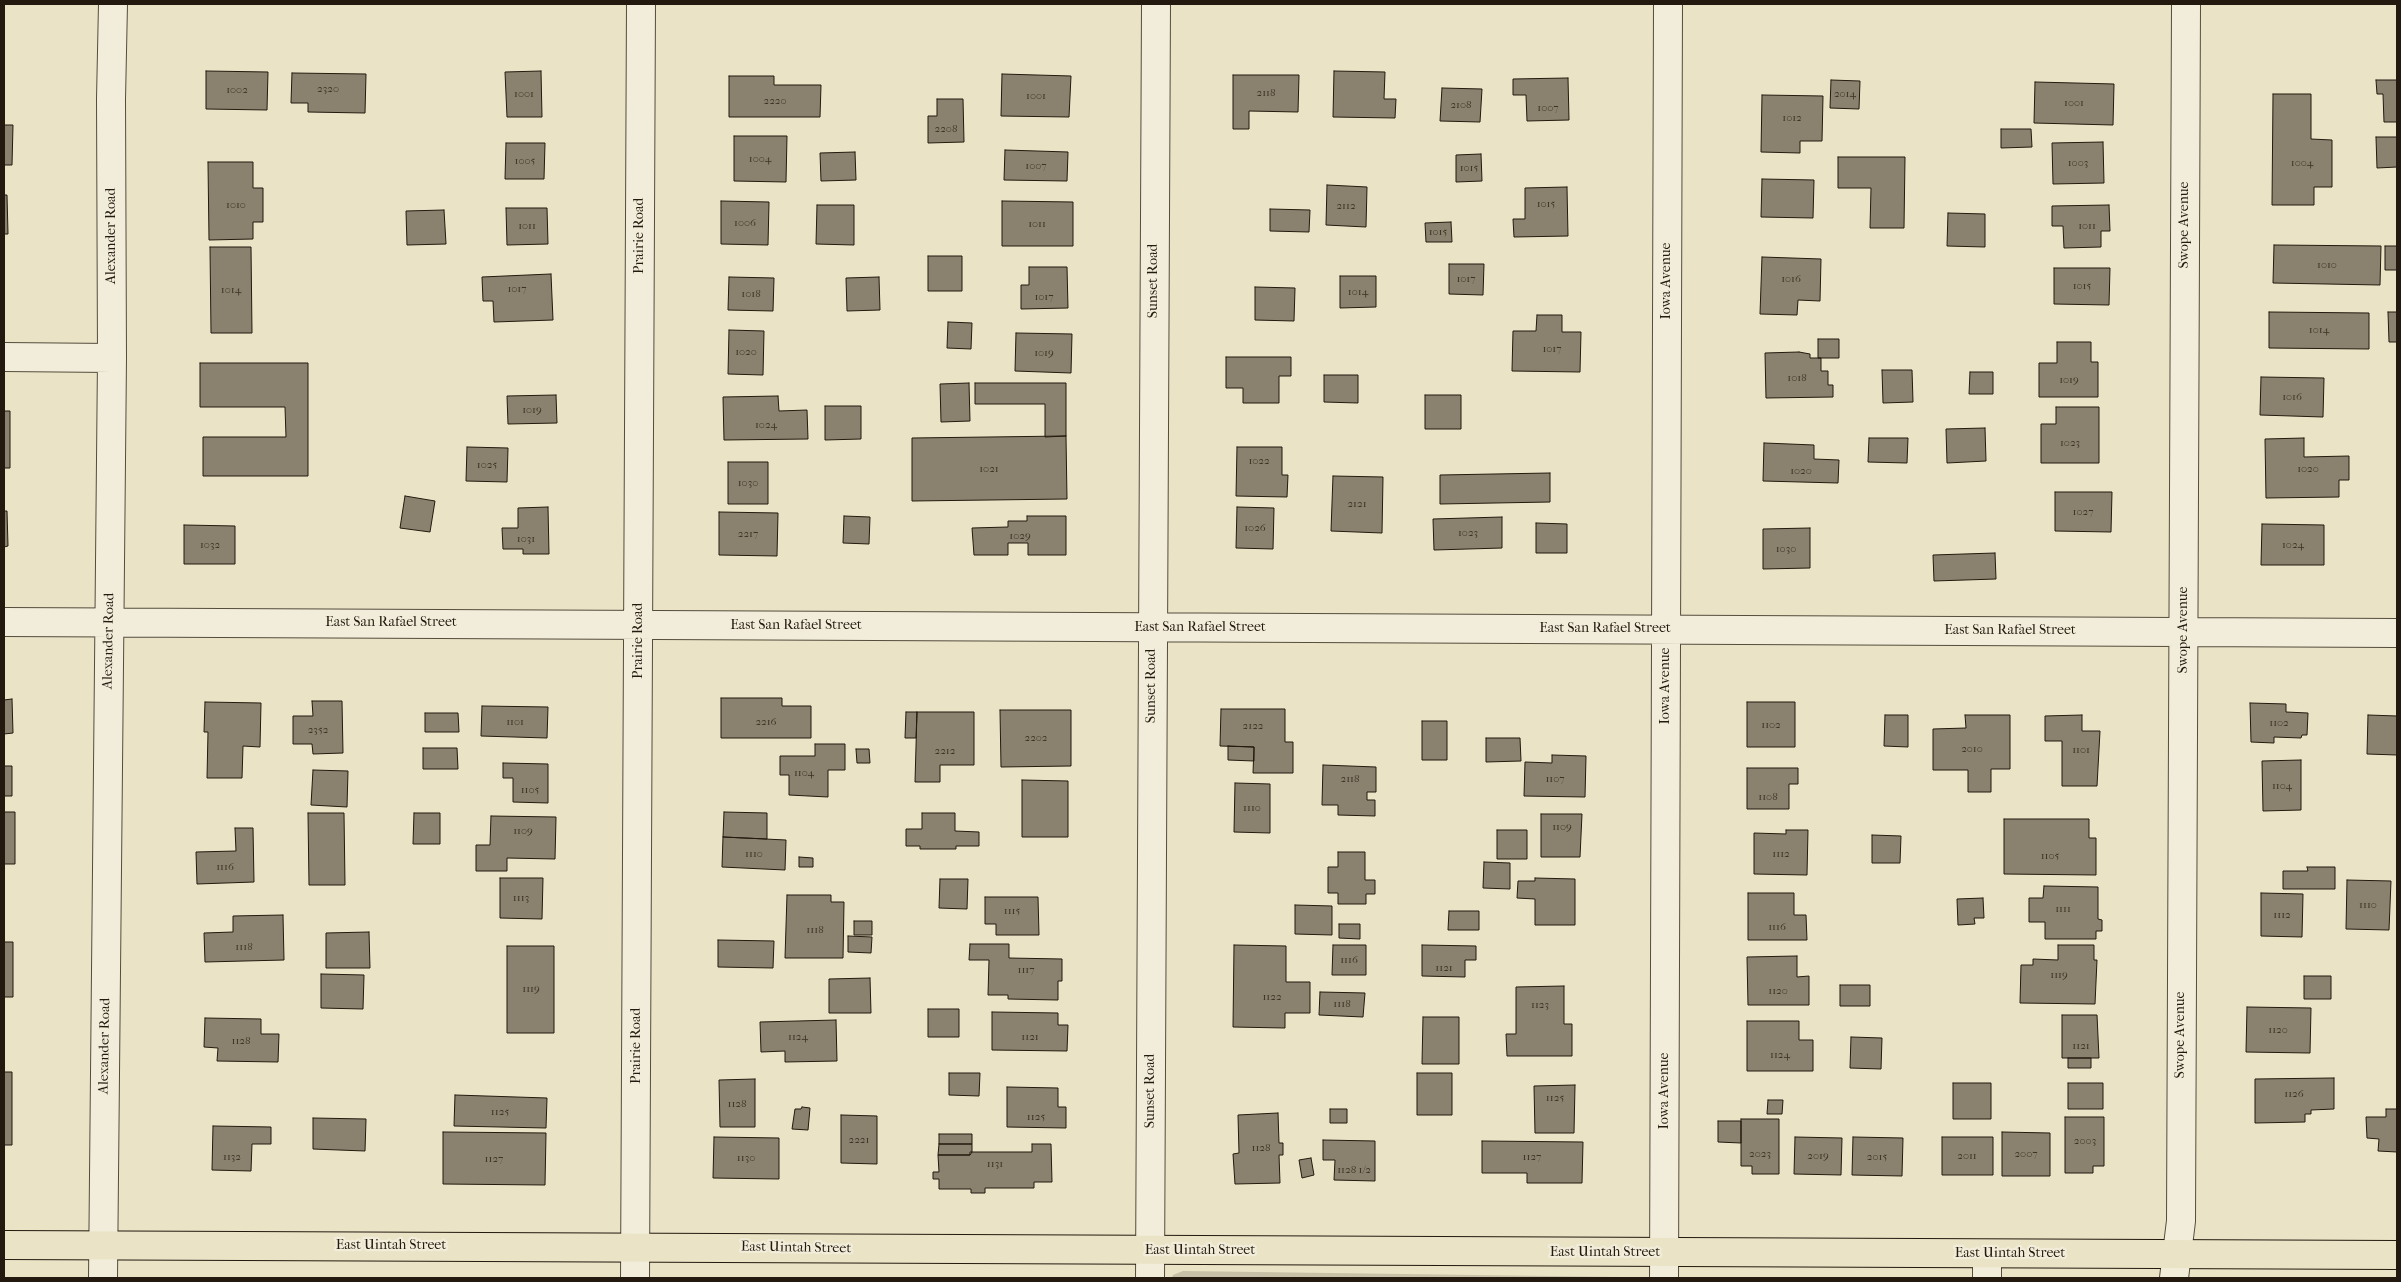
<!DOCTYPE html>
<html>
<head>
<meta charset="utf-8">
<style>
	body { margin:0 }
	#map { position:relative; width:2401px; height:1282px; overflow:hidden; background:#eae3c6; font-family:"IM FELL French Canon",serif }
	canvas { display:block }
	.frame { position:absolute; inset:0; border:5px solid #23190e; pointer-events:none }
</style>
</head>
<body>
<div id="map">
<canvas width="2401" height="1282"></canvas>
<div class="frame"></div>
</div>
<script>
const c = document.querySelector('canvas').getContext('2d');
c.lineJoin = 'round';
function fill(path, color) { c.fillStyle = color; c.fill(path, 'evenodd'); }
const toPath = rows => new Path2D(rows.map(r => 'M' + r).join(''));
function trace(path, color, width, dash) { c.strokeStyle = color; c.lineWidth = width; c.lineCap = dash ? 'butt' : 'round'; c.setLineDash(dash || []); c.stroke(path); }
function drawText(font, color, halo, rows, align = 'center') {
  c.font = font + ' "IM FELL French Canon",serif'; c.lineWidth = 4.5; c.setLineDash([]); c.textBaseline = 'middle'; c.strokeStyle = halo; c.fillStyle = color; for (const [text, x, y, turn = 0] of rows) {
    c.save(); c.translate(x, y); c.rotate((+turn || 0) * Math.PI / 180); c.textAlign = isNaN(turn) ? turn : align; if (halo) c.strokeText(text, 0, 0); c.fillText(text, 0, 0); c.restore();
  }
}
fill(toPath([
	[1183,1271,1622,1277,1624,1278,1172,1278,1173,1275]
]), '#c8c1a7');
const building = toPath([
	[206,71,268,72,267,110,206,109,206,71],
	[541,71,542,117,507,117,505,72,541,71],
	[1334,71,1385,72,1384,99,1396,99,1395,118,1333,117,1334,71],
	[292,73,366,74,365,113,308,112,308,103,291,103,292,73],
	[1002,74,1071,76,1069,117,1001,116,1002,74],
	[1233,75,1299,75,1298,112,1249,111,1249,129,1233,129,1233,75],
	[729,76,774,76,774,85,821,85,820,117,729,117,729,76],
	[1568,78,1569,120,1527,121,1526,95,1513,95,1513,79,1568,78],
	[1831,80,1860,81,1859,109,1830,108,1831,80],
	[2376,80,2397,80,2397,122,2384,122,2383,94,2377,94,2376,80],
	[2035,82,2114,84,2113,125,2034,123,2035,82],
	[1442,88,1482,89,1480,122,1440,121,1442,88],
	[2273,94,2311,94,2311,139,2332,140,2332,187,2314,187,2314,205,2272,205,2273,94],
	[1762,95,1823,96,1822,141,1800,141,1800,153,1761,152,1762,95],
	[937,99,963,99,964,142,928,143,928,116,937,116,937,99],
	[4,125,13,125,12,165,4,165,4,125],
	[2001,129,2031,129,2032,147,2001,148,2001,129],
	[734,136,787,136,786,182,734,181,734,136],
	[2376,137,2397,137,2397,167,2377,168,2376,137],
	[2103,142,2104,183,2053,184,2052,143,2103,142],
	[506,143,545,143,544,179,505,179,506,143],
	[1005,150,1068,152,1067,181,1004,180,1005,150],
	[855,152,856,180,821,181,820,153,855,152],
	[1481,154,1482,181,1456,182,1456,155,1481,154],
	[1838,157,1905,157,1904,228,1870,228,1871,188,1838,188,1838,157],
	[208,162,253,162,253,188,263,188,263,222,253,222,253,239,209,240,208,162],
	[1762,179,1814,180,1813,218,1761,217,1762,179],
	[1327,185,1367,187,1366,227,1326,225,1327,185],
	[1567,187,1568,236,1514,237,1513,219,1525,219,1525,188,1567,187],
	[4,195,7,195,8,234,4,234,4,195],
	[721,201,769,202,768,245,721,244,721,201],
	[1002,201,1073,202,1073,246,1002,246,1002,201],
	[817,205,854,205,854,245,816,244,817,205],
	[2109,205,2110,231,2101,231,2101,247,2064,248,2063,226,2052,226,2052,206,2109,205],
	[506,208,547,208,548,244,507,245,506,208],
	[1270,209,1310,210,1309,232,1270,231,1270,209],
	[444,210,446,244,407,245,406,211,444,210],
	[1948,213,1985,214,1985,247,1947,246,1948,213],
	[1451,222,1452,242,1426,242,1425,223,1451,222],
	[2274,245,2381,246,2380,285,2273,283,2274,245],
	[2385,246,2397,246,2397,270,2385,270,2385,246],
	[210,247,251,247,252,333,211,333,210,247],
	[928,256,962,256,962,291,928,291,928,256],
	[1762,257,1821,259,1820,301,1798,300,1797,315,1760,314,1762,257],
	[1449,264,1484,264,1483,295,1449,294,1449,264],
	[1029,267,1067,267,1068,308,1021,309,1021,285,1029,285,1029,267],
	[2054,268,2110,268,2109,305,2054,304,2054,268],
	[551,274,553,320,494,322,493,301,483,301,482,277,551,274],
	[1340,276,1376,276,1376,307,1340,308,1340,276],
	[729,277,774,278,773,311,728,310,729,277],
	[879,277,880,310,847,311,846,278,879,277],
	[1255,287,1295,288,1294,321,1255,320,1255,287],
	[2269,312,2369,313,2369,349,2269,348,2269,312],
	[2388,312,2397,312,2397,342,2389,342,2388,312],
	[1537,315,1562,315,1562,332,1581,332,1580,372,1512,371,1513,331,1536,331,1537,315],
	[948,322,972,323,971,349,947,348,948,322],
	[729,330,764,331,763,375,728,374,729,330],
	[1016,333,1072,334,1071,373,1015,371,1016,333],
	[1818,339,1839,339,1839,358,1818,358,1818,339],
	[2057,342,2091,342,2091,362,2098,362,2098,397,2039,397,2039,363,2057,363,2057,342],
	[1799,352,1810,354,1810,358,1821,358,1821,371,1828,371,1828,385,1833,385,1833,397,1766,398,1765,353,1799,352],
	[1226,357,1291,357,1291,376,1279,376,1279,403,1243,403,1243,388,1226,388,1226,357],
	[200,363,308,363,308,476,203,476,203,437,286,437,285,407,200,407,200,363],
	[1882,370,1912,370,1913,402,1883,403,1882,370],
	[1970,372,1993,372,1993,394,1969,394,1970,372],
	[1324,375,1358,375,1358,403,1324,402,1324,375],
	[2261,377,2324,378,2323,417,2260,415,2261,377],
	[969,383,970,421,941,422,940,384,969,383],
	[975,383,1066,383,1066,436,1045,437,1045,404,975,404,975,383],
	[556,395,557,423,508,424,507,396,556,395],
	[1425,395,1461,395,1461,429,1425,429,1425,395],
	[778,396,779,411,807,410,808,439,724,440,723,397,778,396],
	[825,406,861,406,861,439,825,440,825,406],
	[2056,407,2099,407,2099,463,2041,463,2041,424,2056,424,2056,407],
	[4,411,10,411,10,468,4,468,4,411],
	[1985,428,1986,461,1947,463,1946,429,1985,428],
	[1066,436,1067,499,912,501,912,438,1066,436],
	[1869,438,1908,438,1907,463,1868,462,1869,438],
	[2304,438,2304,457,2349,456,2349,480,2339,480,2339,497,2266,498,2265,439,2304,438],
	[1764,443,1814,445,1814,459,1839,460,1838,483,1763,481,1764,443],
	[467,447,508,448,507,482,466,481,467,447],
	[1237,447,1282,447,1282,475,1288,475,1287,497,1236,496,1237,447],
	[728,462,768,462,768,504,728,504,728,462],
	[1550,473,1550,502,1440,504,1440,475,1550,473],
	[1333,476,1383,477,1382,533,1331,531,1333,476],
	[2055,492,2112,492,2111,532,2055,531,2055,492],
	[405,496,435,501,430,532,400,528,405,496],
	[548,507,549,554,523,554,523,549,503,549,502,528,518,528,518,508,548,507],
	[1237,507,1274,508,1273,549,1236,548,1237,507],
	[4,511,7,511,8,546,4,547,4,511],
	[719,512,778,513,777,556,719,555,719,512],
	[844,516,870,517,869,544,843,543,844,516],
	[1027,516,1066,516,1066,555,1028,555,1028,543,1008,543,1008,555,974,555,972,528,1008,527,1008,521,1027,521,1027,516],
	[1502,517,1502,548,1434,550,1433,519,1502,517],
	[1536,523,1567,524,1567,553,1536,553,1536,523],
	[2262,524,2324,525,2324,565,2261,565,2262,524],
	[184,525,235,526,235,564,184,564,184,525],
	[1810,528,1810,568,1763,569,1763,529,1810,528],
	[1995,553,1996,579,1934,581,1933,555,1995,553],
	[721,698,782,698,782,706,811,706,811,738,721,738,721,698],
	[12,699,13,733,4,734,4,700,12,699],
	[312,701,342,701,343,753,313,754,312,744,293,744,293,716,313,716,312,701],
	[205,702,261,703,260,747,243,746,242,778,207,778,208,732,204,732,205,702],
	[1747,702,1795,702,1795,747,1747,747,1747,702],
	[2250,703,2286,704,2286,712,2308,713,2307,735,2302,735,2301,738,2274,737,2274,743,2251,742,2250,703],
	[482,706,548,707,547,738,481,736,482,706],
	[1221,709,1285,709,1285,742,1293,742,1293,773,1253,773,1254,747,1220,746,1221,709],
	[1000,710,1071,710,1071,766,1001,767,1000,710],
	[906,712,917,712,916,738,905,738,906,712],
	[917,712,974,712,974,765,940,765,940,782,915,782,917,712],
	[425,713,458,713,459,732,425,732,425,713],
	[1885,715,1908,715,1908,747,1884,746,1885,715],
	[1965,715,2010,715,2010,769,1991,769,1991,792,1968,792,1968,770,1933,770,1933,729,1966,728,1965,715],
	[2082,715,2082,731,2100,731,2097,786,2062,786,2062,741,2045,741,2045,716,2082,715],
	[2368,715,2397,716,2397,755,2367,754,2368,715],
	[1422,721,1447,721,1447,760,1422,760,1422,721],
	[1486,738,1520,738,1521,761,1486,762,1486,738],
	[815,744,845,744,845,770,828,770,828,797,789,795,789,775,780,775,780,756,815,756,815,744],
	[1228,746,1254,747,1254,761,1228,760,1228,746],
	[423,748,457,748,458,769,423,769,423,748],
	[856,749,869,749,870,763,857,763,856,749],
	[1552,755,1586,756,1585,797,1524,796,1525,762,1552,763,1552,755],
	[2301,760,2301,810,2263,811,2262,761,2301,760],
	[503,763,548,764,548,803,513,802,513,778,503,778,503,763],
	[1323,765,1376,767,1376,792,1367,792,1367,800,1375,800,1375,816,1338,815,1338,805,1322,805,1323,765],
	[4,766,12,766,12,796,4,796,4,766],
	[1747,768,1798,768,1798,784,1789,784,1789,809,1747,809,1747,768],
	[313,770,348,771,347,807,311,805,313,770],
	[1022,780,1068,781,1068,837,1022,837,1022,780],
	[1235,783,1270,784,1270,833,1234,832,1235,783],
	[4,812,15,812,15,864,4,864,4,812],
	[724,812,767,813,767,839,723,837,724,812],
	[308,813,344,813,345,885,309,885,308,813],
	[414,813,440,813,440,844,413,844,414,813],
	[922,813,955,813,955,831,979,832,979,846,956,846,956,849,920,849,920,846,906,846,906,829,922,829,922,813],
	[1541,814,1582,814,1580,857,1541,857,1541,814],
	[491,816,556,817,555,859,507,858,507,871,476,871,476,845,490,845,491,816],
	[2004,819,2089,819,2089,838,2096,838,2096,875,2004,874,2004,819],
	[235,828,253,828,254,882,197,884,196,852,236,851,235,828],
	[1497,830,1527,830,1527,859,1497,859,1497,830],
	[1786,830,1808,830,1807,875,1754,874,1754,833,1786,834,1786,830],
	[1872,835,1901,836,1900,863,1872,863,1872,835],
	[723,837,786,840,785,870,722,867,723,837],
	[1338,852,1365,852,1365,880,1375,880,1375,894,1366,894,1366,904,1338,904,1338,893,1328,893,1328,867,1338,867,1338,852],
	[799,857,813,858,813,867,799,867,799,857],
	[1484,862,1510,863,1510,889,1483,888,1484,862],
	[2307,867,2335,867,2335,889,2283,889,2283,871,2308,871,2307,867],
	[500,878,543,878,542,919,500,918,500,878],
	[1535,878,1575,879,1575,925,1535,925,1535,899,1517,898,1518,881,1535,881,1535,878],
	[940,879,968,879,967,909,939,908,940,879],
	[2347,880,2391,881,2389,930,2346,929,2347,880],
	[2044,886,2098,887,2098,919,2102,920,2102,931,2096,931,2096,939,2045,939,2045,922,2029,922,2029,898,2043,898,2044,886],
	[1748,893,1794,893,1794,915,1806,915,1807,940,1748,940,1748,893],
	[2261,893,2303,894,2302,937,2261,936,2261,893],
	[787,895,831,895,831,902,844,902,843,958,785,958,787,895],
	[985,897,1038,897,1039,935,996,935,996,924,985,924,985,897],
	[1983,898,1984,918,1974,918,1975,924,1958,925,1957,899,1983,898],
	[1295,905,1332,906,1332,935,1295,934,1295,905],
	[1449,911,1479,911,1479,930,1448,930,1449,911],
	[283,915,284,960,205,962,204,933,233,932,233,916,283,915],
	[854,921,872,921,872,935,854,935,854,921],
	[1339,924,1360,924,1360,939,1339,938,1339,924],
	[369,932,370,968,326,968,326,933,369,932],
	[848,936,872,937,871,953,848,952,848,936],
	[718,940,774,941,773,968,718,967,718,940],
	[4,942,13,942,13,997,4,997,4,942],
	[970,944,1009,944,1009,958,1062,959,1062,981,1058,981,1058,1000,1008,999,1008,995,988,995,989,960,969,960,970,944],
	[1234,945,1286,946,1286,982,1310,982,1310,1013,1285,1013,1285,1028,1233,1027,1234,945],
	[1333,945,1366,945,1366,975,1332,975,1333,945],
	[1422,945,1476,946,1476,960,1465,960,1465,977,1422,976,1422,945],
	[2058,945,2094,945,2094,960,2097,960,2095,1004,2020,1003,2021,965,2033,965,2033,959,2058,960,2058,945],
	[507,946,554,946,554,1033,507,1033,507,946],
	[1797,956,1797,977,1809,976,1809,1005,1748,1005,1747,957,1797,956],
	[321,974,364,975,363,1009,321,1008,321,974],
	[2304,976,2331,976,2331,999,2304,999,2304,976],
	[870,978,871,1013,829,1013,829,979,870,978],
	[1840,985,1870,985,1870,1006,1840,1006,1840,985],
	[1564,986,1564,1024,1572,1024,1572,1056,1507,1056,1506,1034,1516,1034,1516,987,1564,986],
	[1320,992,1365,993,1363,1017,1319,1015,1320,992],
	[2247,1007,2311,1008,2310,1053,2246,1052,2247,1007],
	[928,1009,959,1009,959,1037,928,1037,928,1009],
	[992,1012,1058,1013,1058,1025,1068,1025,1067,1051,992,1050,992,1012],
	[2062,1015,2097,1015,2099,1058,2062,1058,2062,1015],
	[1423,1017,1459,1017,1459,1064,1422,1064,1423,1017],
	[205,1018,261,1019,261,1034,279,1034,278,1062,217,1061,218,1048,204,1047,205,1018],
	[836,1020,837,1061,785,1062,785,1051,761,1052,760,1022,836,1020],
	[1747,1021,1799,1021,1799,1040,1813,1040,1813,1071,1747,1071,1747,1021],
	[1851,1037,1882,1038,1881,1069,1850,1068,1851,1037],
	[2068,1058,2091,1058,2091,1068,2068,1068,2068,1058],
	[4,1072,12,1072,12,1145,4,1145,4,1072],
	[949,1073,980,1073,979,1096,949,1095,949,1073],
	[1417,1073,1452,1073,1452,1115,1417,1115,1417,1073],
	[2334,1078,2334,1109,2311,1110,2311,1114,2305,1114,2305,1122,2255,1123,2255,1079,2334,1078],
	[755,1079,755,1127,720,1127,719,1080,755,1079],
	[1953,1083,1991,1083,1991,1119,1953,1119,1953,1083],
	[2068,1083,2103,1083,2103,1109,2068,1109,2068,1083],
	[1575,1085,1574,1133,1535,1133,1534,1086,1575,1085],
	[1007,1087,1058,1088,1058,1107,1066,1107,1066,1128,1007,1127,1007,1087],
	[455,1095,547,1098,546,1128,454,1126,455,1095],
	[1768,1100,1783,1100,1782,1114,1767,1114,1768,1100],
	[802,1107,810,1108,808,1130,792,1129,795,1109,801,1109,802,1107],
	[1330,1109,1347,1109,1347,1123,1330,1123,1330,1109],
	[2386,1109,2397,1109,2397,1152,2378,1151,2379,1139,2367,1138,2366,1117,2386,1117,2386,1109],
	[1278,1113,1279,1143,1283,1143,1283,1155,1279,1155,1280,1183,1235,1184,1233,1154,1239,1153,1238,1115,1278,1113],
	[841,1115,877,1116,877,1164,841,1163,841,1115],
	[2065,1117,2104,1117,2104,1166,2093,1166,2093,1173,2065,1173,2065,1117],
	[313,1118,366,1119,365,1151,313,1149,313,1118],
	[1741,1119,1779,1119,1779,1174,1752,1174,1752,1166,1741,1166,1741,1119],
	[1718,1121,1741,1121,1741,1143,1718,1142,1718,1121],
	[213,1126,271,1127,271,1144,252,1144,251,1171,212,1170,213,1126],
	[443,1132,546,1133,545,1185,443,1184,443,1132],
	[2002,1132,2050,1133,2050,1176,2002,1176,2002,1132],
	[939,1134,972,1134,972,1144,939,1144,939,1134],
	[714,1137,779,1138,779,1179,713,1178,714,1137],
	[1795,1137,1842,1138,1841,1175,1794,1174,1795,1137],
	[1853,1137,1903,1138,1902,1176,1852,1175,1853,1137],
	[1942,1137,1993,1137,1993,1175,1942,1175,1942,1137],
	[1323,1140,1375,1141,1375,1181,1334,1180,1335,1160,1323,1160,1323,1140],
	[1482,1141,1583,1142,1582,1183,1527,1183,1527,1173,1482,1173,1482,1141],
	[939,1144,972,1144,972,1152,970,1155,938,1155,939,1144],
	[1032,1144,1051,1144,1052,1182,1034,1182,1034,1188,985,1188,985,1193,971,1193,971,1189,939,1189,939,1179,933,1179,933,1172,939,1172,938,1155,970,1155,970,1152,1032,1152,1032,1144],
	[1311,1158,1314,1175,1302,1178,1299,1160,1311,1158]
]);
fill(building, '#8a826e');
trace(building, '#23190e', 1);
const minor = toPath([
	[4,357,112,358],
	[4,622,2397,633],
	[103,1278,112,358,111,99,113,4],
	[635,1278,641,4],
	[1150,1278,1156,4],
	[1664,1278,1668,4],
	[1987,1278,1987,1254],
	[2174,1278,2181,1221,2186,4]
]);
const major = toPath([
	[4,1245,2397,1255]
]);
trace(minor, '#554c3c', 30);
trace(major, '#23190e', 30);
trace(minor, '#f1edda', 28);
trace(major, '#eae3c6', 28);
drawText('11px', '#3d3326', null, [
	["2320",328,89],
	["1002",237,90],
	["2118",1266,93],
	["1001",524,94],
	["2014",1845,94],
	["1001",1036,96],
	["2220",775,101],
	["1001",2074,103],
	["2108",1461,105],
	["1007",1548,108],
	["1012",1792,118],
	["2208",946,129],
	["1004",760,159],
	["1005",525,161],
	["1003",2078,163],
	["1004",2302,163],
	["1007",1036,166],
	["1015",1469,168],
	["1015",1546,204],
	["1010",236,205],
	["2112",1346,206],
	["1006",745,223],
	["1011",1037,224],
	["1011",527,226],
	["1011",2087,226],
	["1015",1438,232],
	["1010",2327,265],
	["1017",1466,279],
	["1016",1791,279],
	["1015",2082,286],
	["1017",517,289],
	["1014",231,290],
	["1014",1358,292],
	["1018",751,294],
	["1017",1044,297],
	["1014",2319,330],
	["1017",1552,349],
	["1020",746,352],
	["1019",1044,353],
	["1018",1797,378],
	["1019",2069,380],
	["1016",2292,397],
	["1019",532,410],
	["1024",766,425],
	["1023",2070,443],
	["1022",1259,461],
	["1025",487,465],
	["1021",989,469],
	["1020",2308,469],
	["1020",1801,471],
	["1030",748,483],
	["2121",1357,504],
	["1027",2083,512],
	["1026",1255,528],
	["1023",1468,533],
	["2217",748,534],
	["1029",1020,536],
	["1031",526,539],
	["1032",210,545],
	["1024",2293,545],
	["1030",1786,549],
	["1101",515,722],
	["2216",766,722],
	["1102",2279,723],
	["1102",1771,725],
	["2122",1253,726],
	["2352",318,730],
	["2202",1036,738],
	["2010",1972,749],
	["1101",2081,750],
	["2212",945,751],
	["1104",804,773],
	["2118",1350,779],
	["1107",1555,779],
	["1104",2282,786],
	["1105",530,790],
	["1108",1768,797],
	["1110",1252,808],
	["1109",1562,827],
	["1109",523,831],
	["1110",754,854],
	["1112",1781,854],
	["1105",2050,856],
	["1116",225,867],
	["1113",521,898],
	["1110",2368,905],
	["1111",2063,909],
	["1115",1012,911],
	["1112",2282,915],
	["1116",1777,927],
	["1118",815,930],
	["1118",244,947],
	["1116",1349,960],
	["1121",1444,968],
	["1117",1026,970],
	["1119",2059,975],
	["1119",531,989],
	["1120",1778,991],
	["1122",1272,997],
	["1118",1342,1004],
	["1123",1540,1005],
	["1120",2278,1030],
	["1124",798,1037],
	["1121",1030,1037],
	["1128",241,1041],
	["1121",2081,1046],
	["1124",1780,1055],
	["1126",2294,1094],
	["1125",1555,1098],
	["1128",737,1104],
	["1125",500,1112],
	["1125",1036,1117],
	["2221",859,1140],
	["2003",2085,1141],
	["1128",1261,1148],
	["2023",1760,1154],
	["2007",2026,1154],
	["2019",1818,1156],
	["2011",1967,1156],
	["1132",232,1157],
	["1127",1532,1157],
	["2015",1877,1157],
	["1130",746,1158],
	["1127",494,1159],
	["1131",995,1164],
	["1128 1/2",1354,1170]
]);
drawText('14px', '#23190e', '#f1edda', [
	["Swope Avenue",2185,225,-90],
	["Alexander Road",112,236,-90],
	["Prairie Road",640,236,-90],
	["Sunset Road",1154,281,-90],
	["Iowa Avenue",1667,281,-90],
	["East San Rafael Street",391,623],
	["East San Rafael Street",796,626],
	["East San Rafael Street",1200,628],
	["East San Rafael Street",1605,629],
	["Swope Avenue",2184,630,-90],
	["East San Rafael Street",2010,631],
	["Alexander Road",109,641,-89],
	["Prairie Road",639,641,-90],
	["Sunset Road",1152,686,-90],
	["Iowa Avenue",1666,686,-90],
	["Swope Avenue",2181,1035,-90],
	["Alexander Road",105,1046,-89],
	["Prairie Road",637,1046,-90],
	["Sunset Road",1151,1091,-90],
	["Iowa Avenue",1665,1091,-90],
	["East Uintah Street",391,1246],
	["East Uintah Street",796,1248,1],
	["East Uintah Street",1200,1251],
	["East Uintah Street",1605,1253],
	["East Uintah Street",2010,1254]
]);
</script>
</body>
</html>
